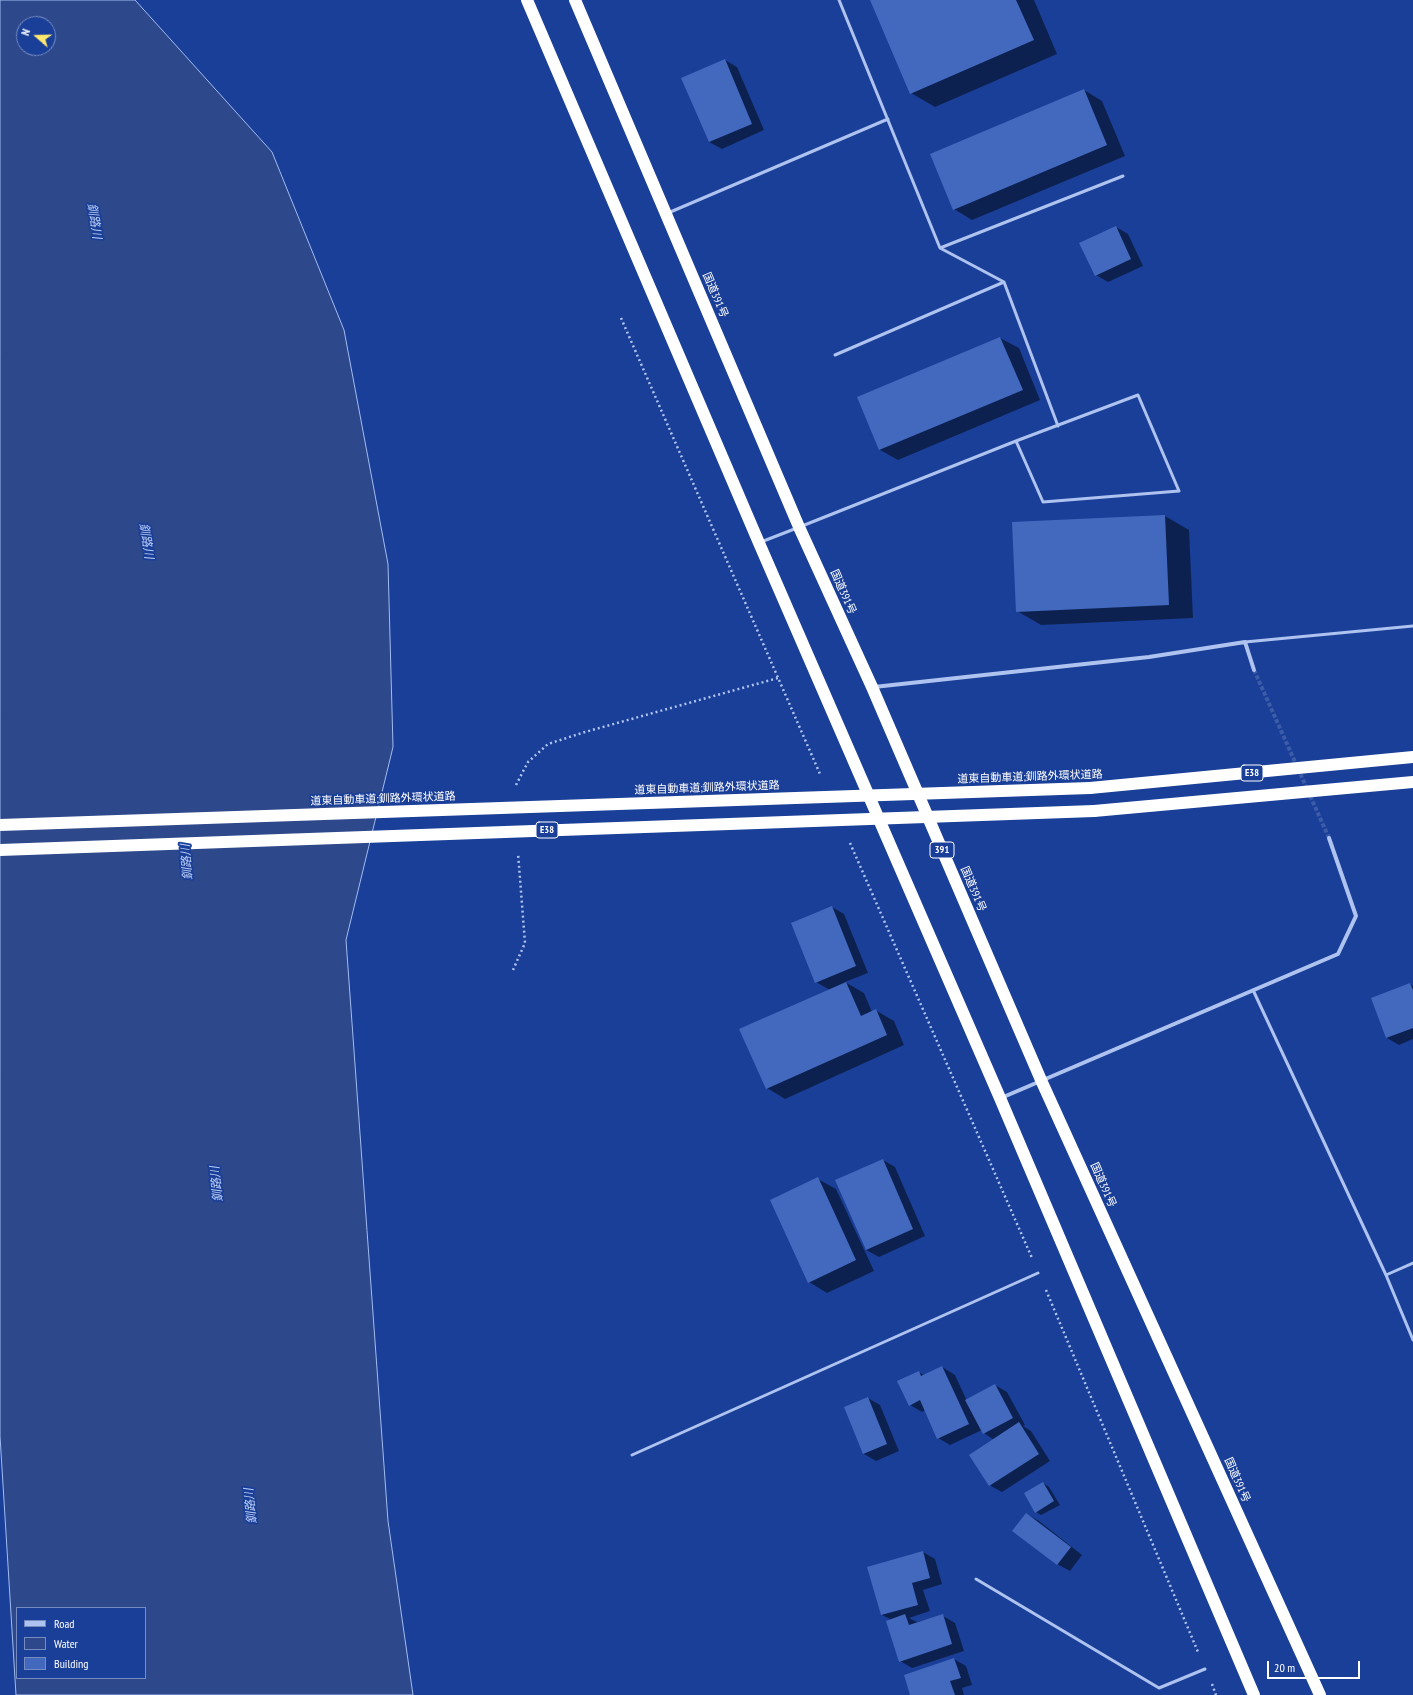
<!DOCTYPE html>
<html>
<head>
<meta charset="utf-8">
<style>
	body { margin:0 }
	#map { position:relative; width:1413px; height:1695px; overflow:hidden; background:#1a3f98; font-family:"PT Sans Narrow",sans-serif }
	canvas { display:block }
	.legend { position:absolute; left:16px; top:1607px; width:130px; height:72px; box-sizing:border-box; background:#1a3f98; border:1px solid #768cc1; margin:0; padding:5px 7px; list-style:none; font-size:12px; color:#fff }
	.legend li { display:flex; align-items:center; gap:8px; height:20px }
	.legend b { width:20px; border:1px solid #768cc1 }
	.north { position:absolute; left:16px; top:16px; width:40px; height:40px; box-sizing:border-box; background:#1a3f98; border:1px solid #768cc1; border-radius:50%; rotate:290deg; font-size:11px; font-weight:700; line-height:16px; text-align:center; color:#fff }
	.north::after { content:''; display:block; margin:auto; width:14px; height:18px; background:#ffea6e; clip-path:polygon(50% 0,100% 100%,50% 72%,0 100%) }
	.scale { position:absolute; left:1267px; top:1661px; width:93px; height:18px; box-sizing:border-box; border:2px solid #fff; border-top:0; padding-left:5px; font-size:12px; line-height:14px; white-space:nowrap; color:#fff; -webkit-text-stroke:3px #1a3f98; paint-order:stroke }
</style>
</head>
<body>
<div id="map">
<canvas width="1413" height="1695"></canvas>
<ul class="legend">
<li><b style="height:5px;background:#afc3f0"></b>Road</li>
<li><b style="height:11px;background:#2d488b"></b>Water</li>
<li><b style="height:11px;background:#4369bf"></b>Building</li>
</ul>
<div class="north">N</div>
<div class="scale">20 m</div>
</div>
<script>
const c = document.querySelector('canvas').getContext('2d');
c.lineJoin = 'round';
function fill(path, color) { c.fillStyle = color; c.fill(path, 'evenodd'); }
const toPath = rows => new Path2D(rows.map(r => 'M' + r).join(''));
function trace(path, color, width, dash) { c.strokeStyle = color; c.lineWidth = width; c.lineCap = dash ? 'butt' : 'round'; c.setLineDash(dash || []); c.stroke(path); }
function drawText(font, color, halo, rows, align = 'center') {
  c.font = font + ' "PT Sans Narrow","Noto Sans JP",sans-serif'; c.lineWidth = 3.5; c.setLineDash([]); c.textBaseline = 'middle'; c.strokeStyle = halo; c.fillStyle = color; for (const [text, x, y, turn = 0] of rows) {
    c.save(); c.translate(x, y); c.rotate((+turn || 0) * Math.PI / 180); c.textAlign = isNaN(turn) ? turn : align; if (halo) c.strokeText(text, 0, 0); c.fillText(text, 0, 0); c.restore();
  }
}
const water = toPath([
	[0,0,135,0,272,152,344,330,388,564,393,747,346,940,388,1521,413,1695,16,1695,0,1436,0,0],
	[24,24,48,24,48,48,24,48,24,24],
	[17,1608,145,1608,145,1678,17,1678,17,1608]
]);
fill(water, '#2d488b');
trace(water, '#a2bcf2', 1);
fill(toPath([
	[871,0,1034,0,1057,54,935,107,911,93],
	[725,60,737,67,764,130,722,149,709,142],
	[1084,90,1102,101,1125,156,972,220,954,209],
	[1116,227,1128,234,1143,266,1108,282,1096,275],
	[1000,338,1019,348,1040,400,898,460,880,450,858,398],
	[1165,516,1189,530,1193,618,1041,625,1017,611],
	[832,907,844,914,868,973,845,982,864,993,872,1012,875,1010,894,1021,904,1045,785,1099,767,1088,830,990,816,982],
	[1410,984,1413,986,1413,1039,1399,1045,1387,1038,1372,999],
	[883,1160,895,1167,925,1236,879,1257,866,1250],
	[818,1179,836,1189,874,1271,827,1293,809,1282],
	[942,1367,955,1375,967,1401,995,1385,1007,1392,1025,1425,1023,1426,1031,1431,1050,1461,1002,1492,989,1485,994,1440,984,1433,982,1430,950,1445,938,1438,925,1410,922,1412,910,1405,919,1372,925,1376],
	[868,1398,880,1405,899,1451,876,1461,864,1454],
	[1043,1483,1049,1487,1060,1505,1041,1515,1036,1512],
	[1026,1514,1039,1521,1082,1555,1070,1571,1057,1564,1014,1531],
	[923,1552,935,1559,942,1584,923,1590,930,1611,909,1618,917,1622,943,1616,955,1623,964,1651,912,1668,900,1661,892,1620,882,1615],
	[954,1659,966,1666,972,1685,962,1688,964,1695,912,1695]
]), '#0007');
fill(toPath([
	[870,0,1016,0,1034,40,910,94],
	[725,59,752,124,709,142,681,78],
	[1084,89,1107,145,953,210,930,154],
	[1116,226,1131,259,1095,276,1079,243],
	[1000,337,1023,390,879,450,857,397],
	[1165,515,1169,605,1016,612,1012,522],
	[832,906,856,966,815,983,791,923],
	[846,982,861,1016,876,1009,887,1035,766,1089,739,1029],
	[1410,983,1413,990,1413,1028,1386,1038,1371,998],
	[883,1159,913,1229,866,1250,835,1180],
	[818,1177,856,1260,808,1283,770,1200],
	[942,1366,969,1424,937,1439,920,1400,909,1406,897,1381,919,1371,921,1376],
	[995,1384,1013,1418,983,1434,965,1400],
	[868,1397,887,1444,863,1454,844,1407],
	[1019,1422,1039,1454,989,1486,969,1455],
	[1043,1482,1054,1501,1035,1513,1024,1493],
	[1026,1513,1071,1547,1057,1565,1012,1531],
	[923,1551,930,1578,912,1583,918,1605,881,1615,867,1567],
	[905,1614,909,1625,943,1614,952,1644,899,1662,886,1621],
	[954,1658,961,1678,950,1681,955,1695,910,1695,904,1675]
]), '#4369bf');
trace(toPath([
	[1254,670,1329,838]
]), '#3c5ca7', 4, [4, 2]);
trace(toPath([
	[621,318,820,774],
	[516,785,528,762,548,744,585,732,778,678],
	[850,843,1032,1258],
	[513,970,525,943,518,853],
	[1046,1290,1198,1652],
	[1212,1684,1216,1695]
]), '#afc3f0', 2.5, [2, 3]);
trace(toPath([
	[839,0,940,248,1004,282,1058,426],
	[668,213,888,119],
	[940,248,1123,176],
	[835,355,1004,282],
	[802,526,1016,441,1138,395,1179,491,1043,502,1016,441],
	[761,542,797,528],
	[1245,642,1413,626],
	[1253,990,1386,1275,1413,1263],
	[1386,1275,1413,1340],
	[632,1455,1038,1273],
	[976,1579,1159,1688,1205,1669]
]), '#afc3f0', 3);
trace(toPath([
	[874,687,1149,657,1245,642,1254,670],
	[1001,1098,1338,954,1356,916,1329,838]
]), '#afc3f0', 4);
trace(toPath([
	[527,0,759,543,1000,1098,1254,1695],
	[575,0,799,527,872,687,1041,1080,1320,1695],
	[1090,788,1413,757],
	[1094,811,1413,782]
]), '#fff', 12);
trace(toPath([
	[0,825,1090,788],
	[0,850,1094,811]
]), '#fff', 12);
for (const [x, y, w] of [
	[1252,773,22],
	[547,830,22],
	[942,850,24]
]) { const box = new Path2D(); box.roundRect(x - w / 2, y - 8, w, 16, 3); c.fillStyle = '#1a3f98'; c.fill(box); trace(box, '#fff', 1); }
drawText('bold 10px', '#fff', null, [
	["E38",1252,773],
	["E38",547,830],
	["391",942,850]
]);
drawText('11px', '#fff', '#1a3f98', [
	["国道391号",715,295,67],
	["国道391号",843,592,66],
	["道東自動車道;釧路外環状道路",1030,777,-2],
	["道東自動車道;釧路外環状道路",707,788,-2],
	["道東自動車道;釧路外環状道路",383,799,-2],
	["国道391号",973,889,67],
	["国道391号",1103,1185,66],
	["国道391号",1237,1480,66]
]);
drawText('italic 12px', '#bbcef7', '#1a3f98', [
	["釧路川",94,221,81],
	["釧路川",146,541,81],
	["釧路川",187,862,-95],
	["釧路川",217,1184,-96],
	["釧路川",251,1506,-96]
]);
</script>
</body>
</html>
